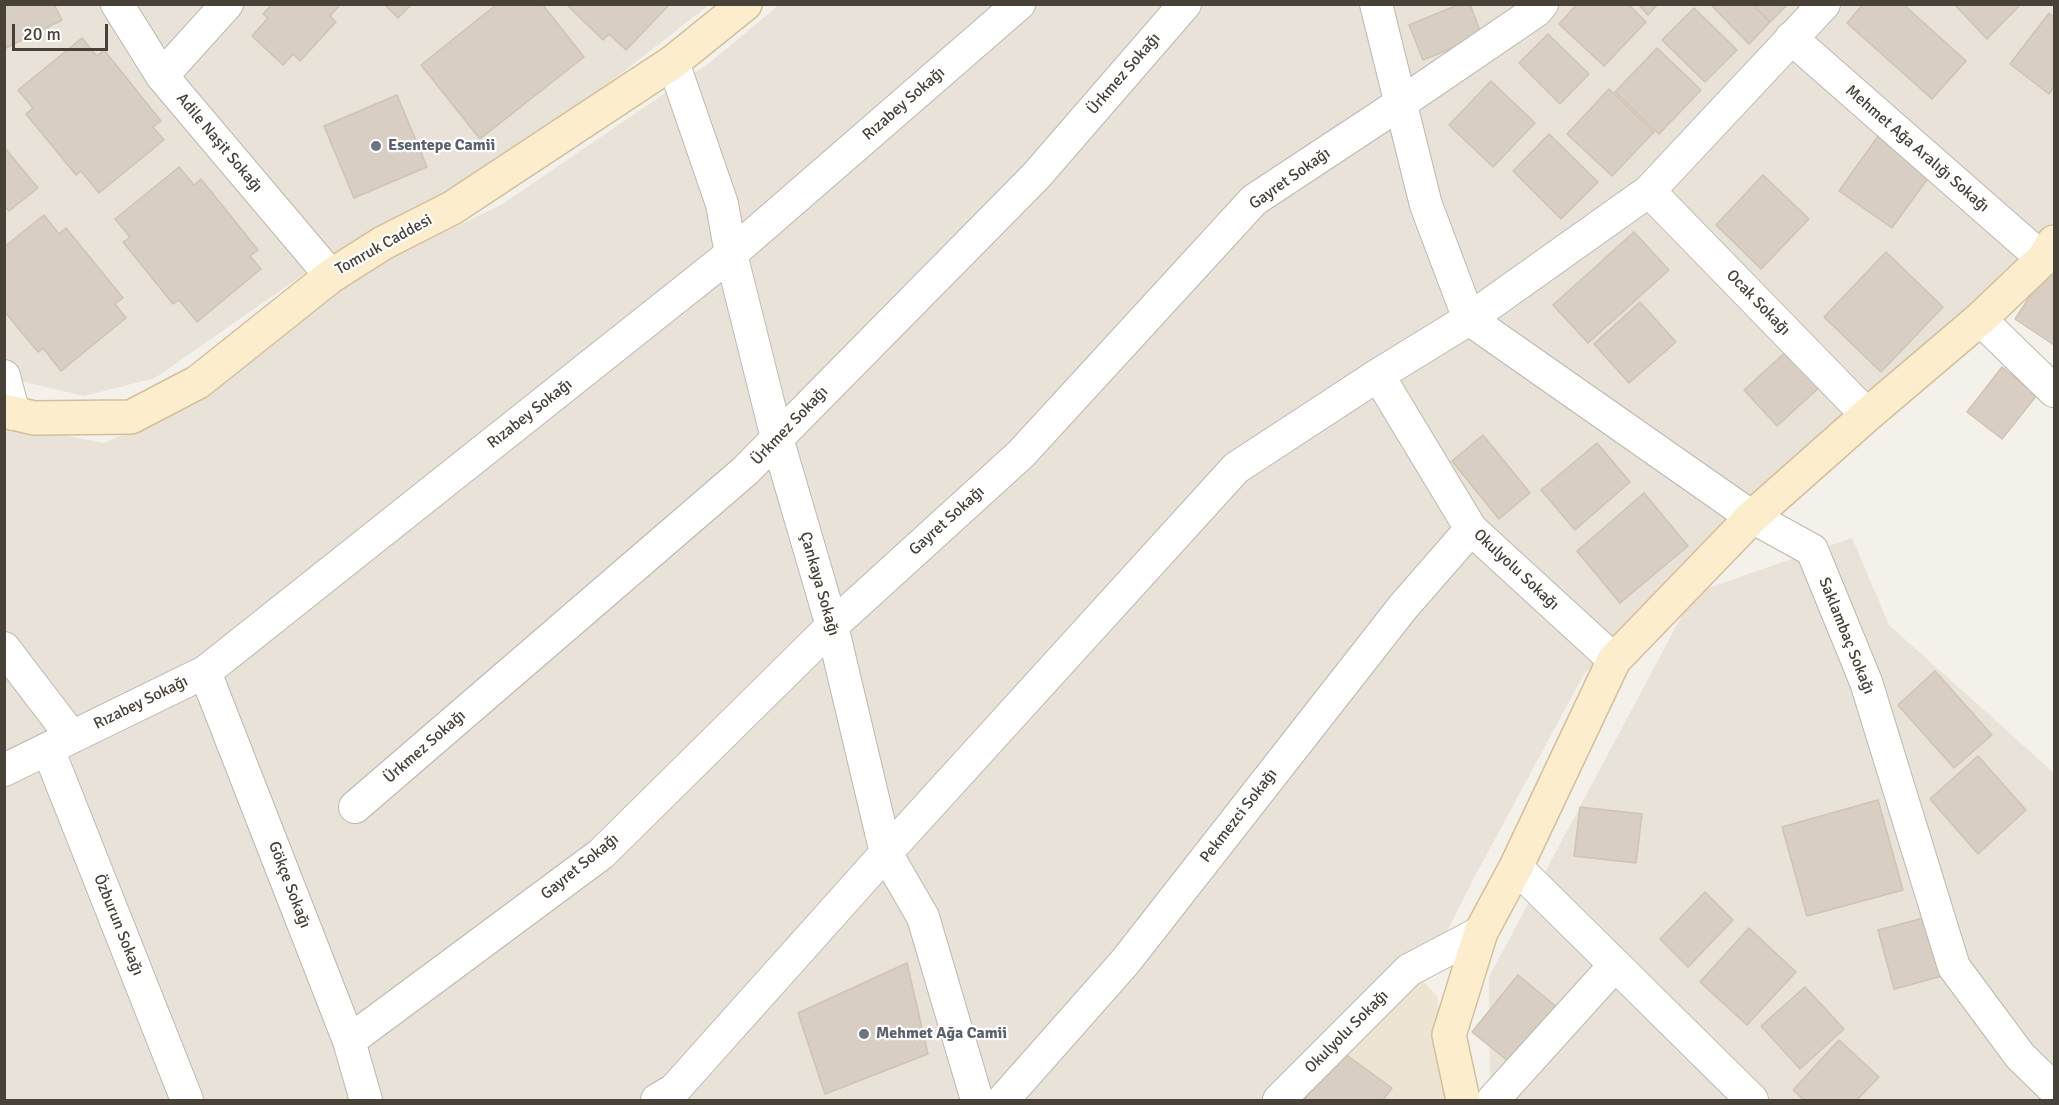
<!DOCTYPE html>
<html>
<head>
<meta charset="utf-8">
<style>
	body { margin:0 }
	#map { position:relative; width:2059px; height:1105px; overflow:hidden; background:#f4f0ea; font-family:Signika,sans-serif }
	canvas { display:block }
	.frame { position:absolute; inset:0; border:6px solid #484138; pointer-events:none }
	.scale { position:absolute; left:12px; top:24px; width:96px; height:27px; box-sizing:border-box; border:3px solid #484138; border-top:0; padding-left:8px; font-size:18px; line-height:21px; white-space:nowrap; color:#484138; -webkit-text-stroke:4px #fff; paint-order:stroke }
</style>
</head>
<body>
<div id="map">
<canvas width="2059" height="1105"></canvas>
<div class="frame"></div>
<div class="scale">20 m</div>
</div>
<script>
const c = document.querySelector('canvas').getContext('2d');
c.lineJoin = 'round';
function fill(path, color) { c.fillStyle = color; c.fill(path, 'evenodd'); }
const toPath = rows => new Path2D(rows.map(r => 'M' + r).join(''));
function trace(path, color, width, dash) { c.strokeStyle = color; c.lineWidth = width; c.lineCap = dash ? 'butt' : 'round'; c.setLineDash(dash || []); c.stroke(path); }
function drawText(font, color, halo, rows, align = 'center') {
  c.font = font + ' Signika,sans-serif'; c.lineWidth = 4.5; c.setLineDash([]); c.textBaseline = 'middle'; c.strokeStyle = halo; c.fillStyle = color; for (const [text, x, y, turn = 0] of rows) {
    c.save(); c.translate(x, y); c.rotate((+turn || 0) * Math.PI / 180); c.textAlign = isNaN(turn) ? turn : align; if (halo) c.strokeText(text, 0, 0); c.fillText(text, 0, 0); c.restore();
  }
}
fill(toPath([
	[5,5,709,5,610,82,478,173,324,260,155,378,84,396,5,377],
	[779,5,2054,5,2054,221,1968,312,1822,434,1584,674,1475,876,1422,980,1292,1100,5,1100,4,424,104,443,180,411,349,278,501,205,708,64],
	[1852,538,1889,625,2054,773,2054,1100,1490,1100,1489,977,1694,593]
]), '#e8e2d8');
fill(toPath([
	[1422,980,1437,996,1452,1100,1292,1100]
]), '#ede4d4');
const building = toPath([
	[4,4,54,4,62,20,4,49,4,4],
	[272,4,337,4,339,6,330,16,336,22,300,61,293,54,283,65,252,36,268,18,263,14,272,4],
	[384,4,412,4,398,18,384,4],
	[497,4,542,4,584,57,480,139,421,65,497,4],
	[566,4,670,4,626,50,609,34,603,40,566,4],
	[1460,4,1470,4,1482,36,1423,60,1409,25,1460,4],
	[1577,4,1628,4,1646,22,1604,66,1559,24,1577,4],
	[1638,4,1658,4,1648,15,1638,4],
	[1710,4,1752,4,1770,22,1749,44,1710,4],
	[1752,4,1788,4,1770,22,1752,4],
	[1863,4,1903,4,1966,61,1932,99,1847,23,1863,4],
	[1954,4,2021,4,1987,39,1954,4],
	[1694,8,1737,50,1705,82,1662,40,1694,8],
	[2049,13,2054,17,2054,87,2049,94,2010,64,2049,13],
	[1548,34,1589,74,1560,104,1519,63,1548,34],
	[82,38,97,56,104,50,161,121,153,127,164,140,99,193,81,171,76,175,26,114,33,108,18,90,82,38],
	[1657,48,1701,90,1659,134,1615,92,1657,48],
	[1491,81,1535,123,1493,167,1449,125,1491,81],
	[1609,89,1654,132,1612,176,1567,134,1609,89],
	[397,95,427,167,354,198,324,126,397,95],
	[1881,132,1934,170,1892,228,1839,191,1881,132],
	[1549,134,1598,182,1561,219,1513,171,1549,134],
	[4,147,38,188,9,211,4,205,4,147],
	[179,167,194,185,201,179,258,250,250,256,261,269,197,322,179,300,173,304,123,242,130,237,115,219,179,167],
	[1763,175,1809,219,1761,269,1716,225,1763,175],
	[44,215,59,234,66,228,123,298,115,304,126,318,61,371,43,348,38,352,4,311,4,247,44,215],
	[1634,232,1669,270,1588,343,1553,305,1634,232],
	[1886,252,1943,307,1881,372,1824,317,1886,252],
	[2046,272,2054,277,2054,345,2015,319,2046,272],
	[1640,302,1676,342,1629,383,1594,344,1640,302],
	[1789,349,1822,385,1777,426,1744,390,1789,349],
	[2002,367,2037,395,2002,439,1967,412,2002,367],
	[1483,435,1530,493,1499,519,1452,461,1483,435],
	[1597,443,1630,482,1575,530,1541,490,1597,443],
	[1644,493,1688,546,1620,603,1577,551,1644,493],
	[1935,671,1992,735,1954,768,1898,705,1935,671],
	[1978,756,2026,810,1978,854,1930,799,1978,756],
	[1878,800,1903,890,1807,916,1782,827,1878,800],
	[1580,807,1642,814,1636,863,1574,856,1580,807],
	[1705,892,1733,920,1688,967,1660,939,1705,892],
	[1935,915,1950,974,1894,989,1878,930,1935,915],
	[1749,928,1796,972,1747,1025,1700,982,1749,928],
	[907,963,928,1054,825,1094,798,1013,907,963],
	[1518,975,1564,1013,1518,1069,1472,1032,1518,975],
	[1805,987,1844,1029,1800,1069,1761,1026,1805,987],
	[1839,1040,1879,1077,1857,1100,1804,1100,1793,1090,1839,1040],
	[1341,1051,1392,1088,1383,1100,1304,1100,1341,1051]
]);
fill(building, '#d8cec3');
trace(building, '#d0c3b3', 1.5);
const street = toPath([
	[117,4,162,76,331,276],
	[1376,4,1426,205,1469,319],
	[1791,38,2043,259],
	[673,62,722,204,731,254,777,438,832,626,886,853,923,917,977,1100],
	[162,76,227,4],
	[1649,191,1867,415],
	[1469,319,1752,517,1812,550,1866,682,1954,967,2020,1056,2054,1089],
	[1980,319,2054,391],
	[1378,375,1471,529,1614,660],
	[4,376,14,414],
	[4,648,72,737],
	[205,672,349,1041,366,1100],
	[48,749,187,1100],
	[4,770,205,672,731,254,1019,4],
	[355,807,745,471,1036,176,1185,4],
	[1516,867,1752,1100],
	[349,1041,601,854,832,626,1021,454,1254,200,1401,103,1536,11,1542,4],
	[657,1100,674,1090,886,853,1236,468,1378,375,1469,319,1649,191,1824,4],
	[1003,1100,1125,962,1403,607,1471,529],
	[1279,1100,1409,970,1481,932],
	[1493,1100,1615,965]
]);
const secondary = toPath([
	[4,411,34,418,131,417,198,382,331,276,383,243,452,208,673,62,745,4],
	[1463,1100,1449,1035,1481,932,1516,867,1614,660,1752,517,1867,415,1980,319,2043,259,2054,242]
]);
trace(street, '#bfb7ad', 34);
trace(secondary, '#d2c09b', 36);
trace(street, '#fff', 32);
trace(secondary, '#fcedcc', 33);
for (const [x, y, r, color] of [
	[376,146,6,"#6b7280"],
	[864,1034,6,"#6b7280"]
]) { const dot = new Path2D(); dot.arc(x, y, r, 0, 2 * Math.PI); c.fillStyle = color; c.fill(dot); trace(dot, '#fff', 2); }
drawText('16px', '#484138', '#fff', [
	["Ürkmez Sokağı",1124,74,-49],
	["Rızabey Sokağı",904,104,-41],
	["Adile Naşit Sokağı",219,143,50],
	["Mehmet Ağa Aralığı Sokağı",1917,149,41],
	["Gayret Sokağı",1290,179,-35],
	["Tomruk Caddesi",384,245,-29],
	["Ocak Sokağı",1758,303,46],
	["Rızabey Sokağı",530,414,-38],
	["Ürkmez Sokağı",790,426,-46],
	["Gayret Sokağı",947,521,-42],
	["Okulyolu Sokağı",1516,570,43],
	["Çankaya Sokağı",819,584,74],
	["Saklambaç Sokağı",1846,636,68],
	["Rızabey Sokağı",141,703,-26],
	["Ürkmez Sokağı",425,747,-41],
	["Pekmezci Sokağı",1239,816,-52],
	["Gayret Sokağı",580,867,-39],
	["Gökçe Sokağı",289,885,69],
	["Özburun Sokağı",118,925,68],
	["Okulyolu Sokağı",1347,1032,-45]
]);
drawText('bold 16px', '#5b616d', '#fff', [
	["Esentepe Camii",388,146],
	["Mehmet Ağa Camii",876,1034]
], 'left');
</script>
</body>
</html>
